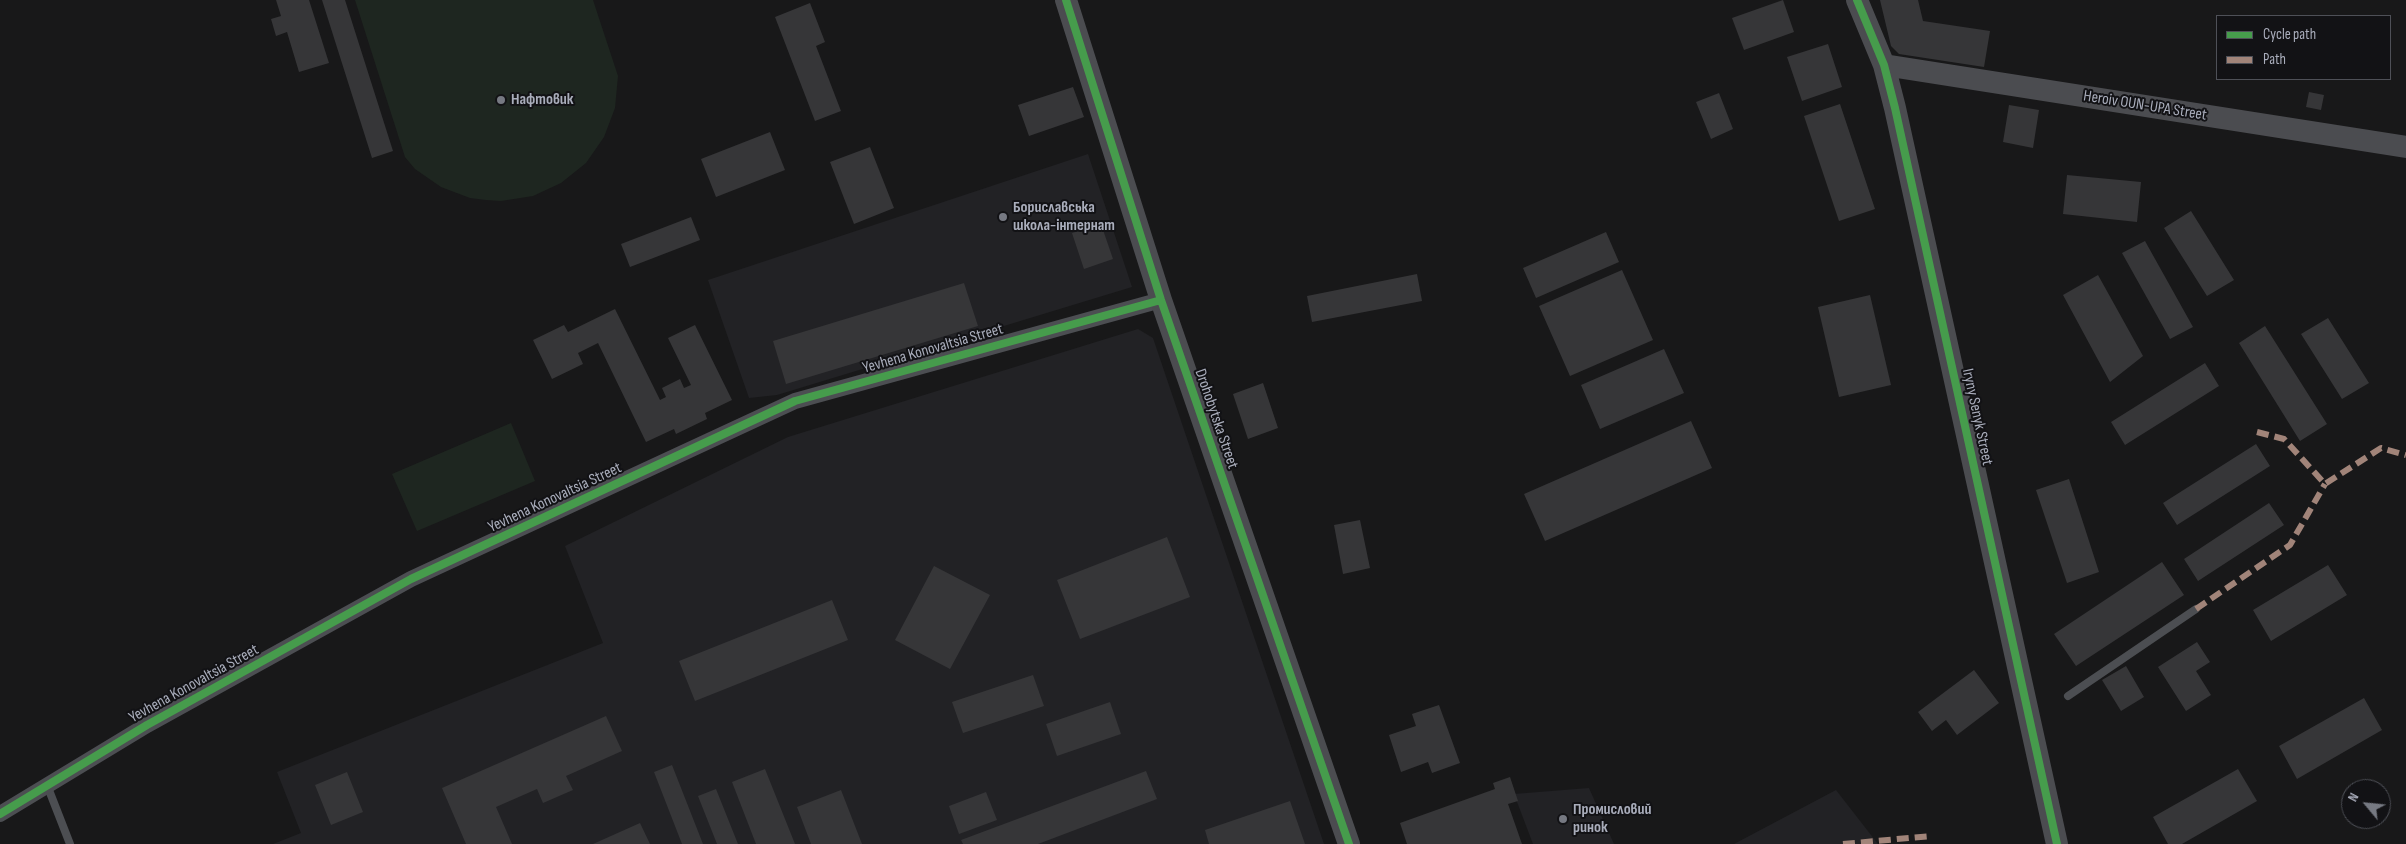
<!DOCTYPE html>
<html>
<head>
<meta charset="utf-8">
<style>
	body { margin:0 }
	#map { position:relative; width:2406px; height:844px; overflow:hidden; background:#181819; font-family:"Sofia Sans Condensed",sans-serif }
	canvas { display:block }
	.legend { position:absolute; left:2216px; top:15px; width:175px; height:65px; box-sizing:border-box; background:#121215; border:1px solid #4e5057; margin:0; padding:6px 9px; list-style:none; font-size:15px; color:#a9adbb }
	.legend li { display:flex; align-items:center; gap:10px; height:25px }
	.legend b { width:25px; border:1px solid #4e5057 }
	.north { position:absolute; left:2341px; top:779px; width:50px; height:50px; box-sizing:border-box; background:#121215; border:1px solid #4e5057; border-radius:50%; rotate:298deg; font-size:14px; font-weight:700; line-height:20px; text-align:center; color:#a9adbb }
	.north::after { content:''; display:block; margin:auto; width:18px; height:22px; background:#767982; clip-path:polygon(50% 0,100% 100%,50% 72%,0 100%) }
</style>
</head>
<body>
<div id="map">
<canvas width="2406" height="844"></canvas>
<ul class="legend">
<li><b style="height:6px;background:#469c4c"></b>Cycle path</li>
<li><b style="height:6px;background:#a18479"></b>Path</li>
</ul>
<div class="north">N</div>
</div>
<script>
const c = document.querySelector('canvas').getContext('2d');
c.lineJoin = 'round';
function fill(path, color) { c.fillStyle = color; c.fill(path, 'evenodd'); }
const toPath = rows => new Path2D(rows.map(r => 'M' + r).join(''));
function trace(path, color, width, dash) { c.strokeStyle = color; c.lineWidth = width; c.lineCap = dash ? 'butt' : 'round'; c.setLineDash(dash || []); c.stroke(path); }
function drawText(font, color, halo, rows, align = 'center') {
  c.font = font + ' "Sofia Sans Condensed",sans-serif'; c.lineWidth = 4; c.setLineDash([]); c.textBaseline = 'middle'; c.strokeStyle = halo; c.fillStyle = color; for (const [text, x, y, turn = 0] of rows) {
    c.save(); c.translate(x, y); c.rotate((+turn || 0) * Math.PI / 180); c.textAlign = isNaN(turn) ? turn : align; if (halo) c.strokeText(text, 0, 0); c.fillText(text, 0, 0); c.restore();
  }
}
fill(toPath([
	[1088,154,1132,287,777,395,749,398,708,280],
	[1138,329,1153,338,1324,844,273,844,301,833,277,772,603,643,565,546,788,437],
	[1589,788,1614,844,1533,844,1514,794],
	[1836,790,1878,844,1734,844]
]), '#222225');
fill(toPath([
	[355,0,593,0,618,76,615,108,604,137,586,163,561,183,533,196,501,201,486,200,470,198,441,187,415,169,405,157],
	[511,423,535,481,417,531,392,474]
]), '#1e2620');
fill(toPath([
	[276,0,309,0,329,63,299,72,287,32,276,36,271,19,281,16],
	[322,0,345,0,393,151,372,158],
	[1783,0,1794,32,1744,50,1732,18],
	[1880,0,1918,0,1923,21,1990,31,1984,67,1899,54,1891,46],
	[810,3,825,42,816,46,841,111,815,121,775,17],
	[1828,44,1842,87,1802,101,1787,57],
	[1073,87,1084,117,1029,136,1018,105],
	[2309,92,2324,95,2321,110,2306,107],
	[1719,93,1733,129,1711,139,1696,102],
	[1840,104,1875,209,1839,221,1804,116],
	[2009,105,2039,110,2033,148,2003,142],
	[770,132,785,170,716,197,701,159],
	[870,147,894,208,854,224,830,162],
	[2067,175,2141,182,2137,222,2063,214],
	[2191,211,2234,280,2207,296,2164,228],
	[691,217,700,240,630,267,621,244],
	[1101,224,1113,259,1084,269,1072,233],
	[1606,232,1619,262,1536,298,1523,268],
	[2145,241,2193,327,2170,339,2122,253],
	[1622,270,1653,340,1570,376,1539,306],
	[1417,274,1422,301,1312,322,1307,296],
	[2098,275,2143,356,2110,382,2063,295],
	[964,283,978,326,786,384,773,341],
	[1870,295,1891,385,1839,397,1818,307],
	[615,309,660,400,666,397,662,388,680,379,684,388,691,385,668,338,695,325,732,400,705,413,707,419,676,434,674,429,646,442,598,343,578,353,583,364,552,379,533,340,564,325,568,332],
	[2328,318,2369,383,2342,399,2301,334],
	[2265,326,2327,424,2300,441,2239,343],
	[1664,349,1684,393,1600,429,1581,385],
	[2205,363,2219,386,2125,445,2111,422],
	[1263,383,1278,428,1248,439,1233,394],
	[1691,421,1712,468,1545,541,1524,494],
	[2256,444,2270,466,2177,525,2163,503],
	[2069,479,2099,572,2067,583,2036,490],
	[2269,503,2284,525,2198,581,2184,559],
	[1360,520,1370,568,1343,574,1334,525],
	[1167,537,1190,597,1080,639,1057,580],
	[2162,562,2184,595,2076,666,2054,634],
	[2328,565,2347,595,2271,641,2253,610],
	[934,566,990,595,950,669,895,640],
	[832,600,848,640,695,701,679,661],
	[2197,642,2210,662,2196,671,2211,695,2186,711,2158,667],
	[2126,666,2144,697,2121,711,2102,680],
	[1974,670,1999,703,1957,735,1946,720,1932,731,1918,712],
	[1033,675,1044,706,963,733,952,702],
	[2364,698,2382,730,2297,779,2279,746],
	[1110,702,1121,734,1057,756,1046,724],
	[1439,705,1460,763,1432,773,1428,762,1401,772,1389,735,1416,726,1412,714],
	[606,716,622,751,566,776,573,790,543,803,537,789,496,807,512,844,466,844,442,788],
	[672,765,703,844,682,844,654,772],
	[765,769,795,844,756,844,732,782],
	[2238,769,2257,801,2182,844,2168,844,2153,817],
	[1146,771,1157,799,1038,844,963,844,961,840],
	[347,772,363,812,331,825,315,785],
	[1510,777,1518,801,1508,804,1522,844,1407,844,1400,823,1495,789,1493,783],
	[716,789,738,844,717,844,698,796],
	[841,790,862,844,811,844,797,807],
	[986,792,997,820,959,834,949,806],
	[1290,801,1305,844,1209,844,1205,830],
	[640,823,650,844,593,844]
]), '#363638');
trace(toPath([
	[2068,696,2196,609],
	[47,785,70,844]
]), '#4c4e52', 8);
trace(toPath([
	[0,814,147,725,411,579,795,401,1161,300]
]), '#4c4e52', 16);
trace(toPath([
	[1066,0,1161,300,1349,844],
	[1857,0,1884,65,1895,108,2057,844],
	[1884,65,2406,147]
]), '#4b4c50', 22);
trace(toPath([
	[2257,432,2284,439,2325,484,2381,448,2406,455],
	[2196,609,2290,545,2325,484],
	[1843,844,1931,836]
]), '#a18479', 6, [12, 6]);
trace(toPath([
	[1066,0,1161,300,1349,844],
	[1857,0,1884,65,1895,108,2057,844],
	[0,814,147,725,411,579,795,401,1161,300]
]), '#469c4c', 8);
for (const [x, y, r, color] of [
	[501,100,5,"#767982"],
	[1003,217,5,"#767982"],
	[1563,819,5,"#767982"]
]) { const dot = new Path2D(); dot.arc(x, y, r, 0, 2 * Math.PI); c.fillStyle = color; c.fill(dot); trace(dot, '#121215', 2); }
drawText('bold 16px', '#a9adbb', '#121215', [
	["Нафтовик",511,100],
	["Бориславська",1013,208],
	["школа-інтернат",1013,226],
	["Промисловий",1573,810],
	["ринок",1573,828]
], 'left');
drawText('16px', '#a9adbb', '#121215', [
	["Heroiv OUN-UPA Street",2145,106,9],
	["Yevhena Konovaltsia Street",933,349,-16],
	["Iryny Senyk Street",1977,417,78],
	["Drohobytska Street",1216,419,71],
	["Yevhena Konovaltsia Street",555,498,-25],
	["Yevhena Konovaltsia Street",194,684,-29]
]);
</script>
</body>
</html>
